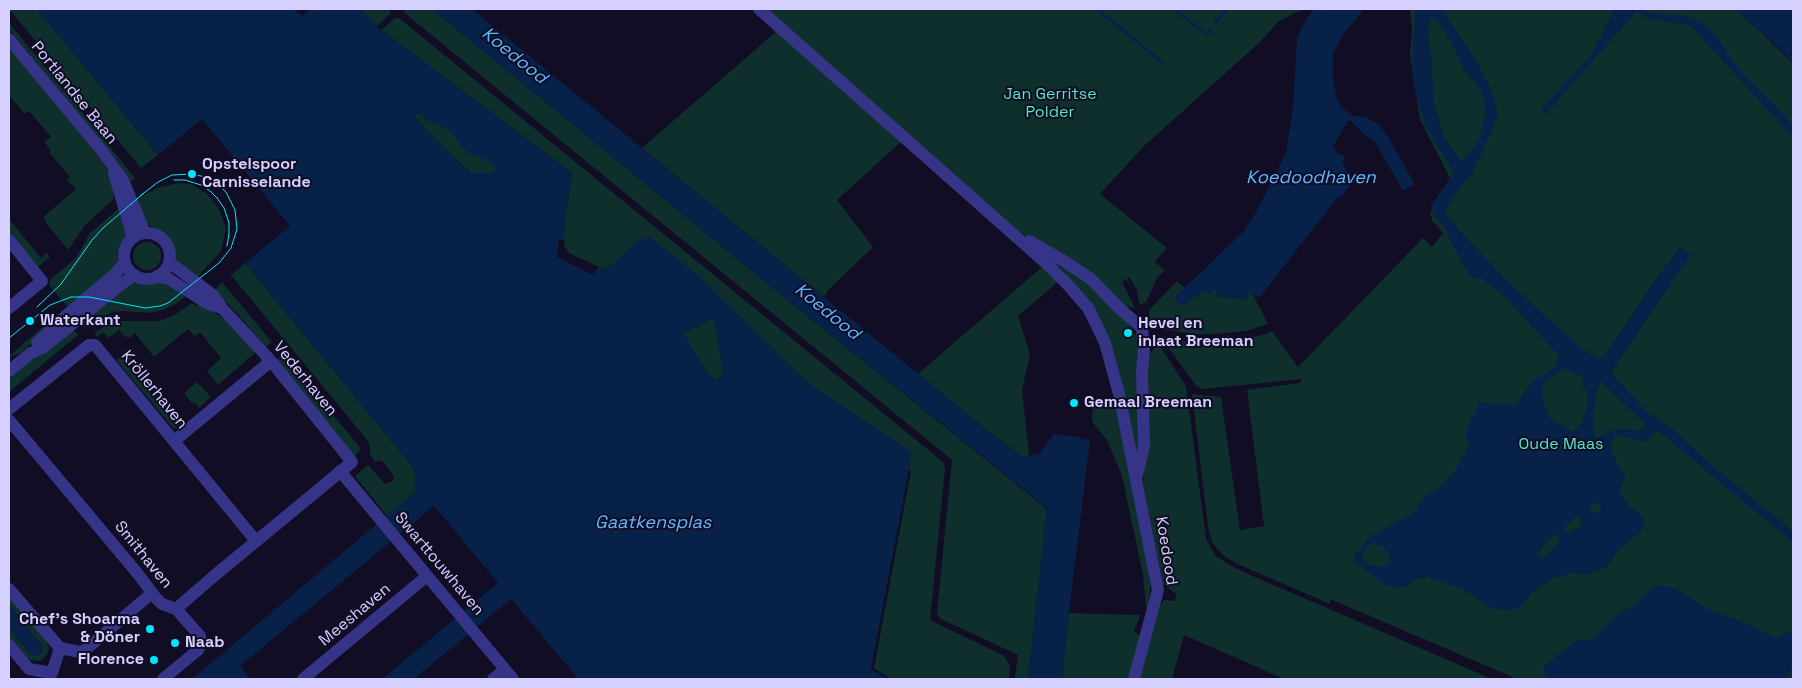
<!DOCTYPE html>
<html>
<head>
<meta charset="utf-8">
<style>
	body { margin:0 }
	#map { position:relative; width:1802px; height:688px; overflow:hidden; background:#100d24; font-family:"Space Grotesk",sans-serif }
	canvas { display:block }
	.frame { position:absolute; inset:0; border:10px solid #d5d0ff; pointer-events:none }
</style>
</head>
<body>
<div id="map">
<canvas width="1802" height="688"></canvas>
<div class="frame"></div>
</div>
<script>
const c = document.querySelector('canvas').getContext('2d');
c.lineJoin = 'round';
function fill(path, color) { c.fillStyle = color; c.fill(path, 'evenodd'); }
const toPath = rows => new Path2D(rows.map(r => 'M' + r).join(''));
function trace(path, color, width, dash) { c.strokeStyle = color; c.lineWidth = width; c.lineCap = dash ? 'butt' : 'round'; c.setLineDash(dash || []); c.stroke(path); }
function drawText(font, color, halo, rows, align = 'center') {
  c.font = font + ' "Space Grotesk",sans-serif'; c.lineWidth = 4; c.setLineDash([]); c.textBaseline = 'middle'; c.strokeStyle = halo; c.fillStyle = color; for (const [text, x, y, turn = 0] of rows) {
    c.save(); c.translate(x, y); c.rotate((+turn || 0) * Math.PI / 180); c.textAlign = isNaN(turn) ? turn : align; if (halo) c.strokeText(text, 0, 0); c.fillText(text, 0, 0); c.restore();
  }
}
fill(toPath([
	[9,9,37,9,158,155,141,168],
	[360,9,389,9,391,13,377,26],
	[407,9,432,9,796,307,1047,509,1028,679,1015,679,1018,655,941,619,937,614,952,460,407,15,404,12],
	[766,9,1301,9,1299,11,1279,21,1259,43,1144,146,1100,194,1167,248,1155,262,1165,270,1157,278,1146,302,1141,305,1138,300,1137,290,1129,277,1127,278,1131,287,1126,279,1122,282,1135,308,1124,306,1036,242,1017,230],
	[1410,9,1736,9,1793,63,1793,679,1517,679,1330,599,1330,604,1240,565,1224,556,1213,544,1209,533,1192,394,1221,397,1240,530,1264,526,1247,390,1300,383,1302,379,1202,389,1197,387,1166,344,1165,340,1218,343,1241,340,1262,335,1272,331,1298,367,1423,238,1432,247,1443,233,1432,220,1430,213,1450,178,1420,120,1410,55,1412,32],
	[395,18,399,18,943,462,945,469,930,620,1004,656,1010,666,1009,679,888,679,871,669,909,470,910,452,808,383,697,275,636,242,613,265,598,270,561,248,572,173,381,30],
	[9,23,51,74,135,178,130,182,116,159,9,29],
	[778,30,903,140,837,200,873,247,829,289,824,297,642,148],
	[9,47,101,159,108,170,115,193,113,195,114,199,85,225,68,250,46,223,46,221,43,217,76,189,67,180,70,177,49,152,51,150,44,142,51,137,29,111,25,114,9,95],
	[418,112,431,122,448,128,472,155,484,158,497,168,493,173,470,173,463,165,443,148,424,128,414,116],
	[180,183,193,185,207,194,219,209,226,228,221,251,195,280,176,262,172,248,168,240,146,222,137,201,144,195,160,187],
	[119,208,127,234,118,256,118,263,69,309,50,286,49,282,53,277,76,258,90,233],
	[9,219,41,258,47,253,49,256,49,258,36,268,9,234],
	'133 256a14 14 0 1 1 28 0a14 14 0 1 1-28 0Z',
	[1038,249,1078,274,1115,309,1130,326,1137,337,1139,345,1140,445,1137,457,1108,341],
	[245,263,413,467,415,473,415,492,387,516,355,476,368,465,385,484,393,481,394,476,384,463,380,460,375,462,370,454,370,447,368,441,231,275],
	[1043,266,1059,281,1018,316,1030,354,1022,390,1029,455,1023,457,987,430,918,374],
	[1177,281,1185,288,1174,298,1216,289,1218,297,1247,299,1248,292,1250,293,1253,295,1268,324,1246,331,1215,334,1198,334,1157,329,1149,320,1149,310],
	[136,282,149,283,162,282,187,295,176,304,163,310,149,313,123,311,113,312,101,317,87,327,84,327,80,322,131,283],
	[222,282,272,342,266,347,233,309,214,291],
	[199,302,227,321,256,352,218,385,207,371,221,358,200,332,195,336,188,329,154,357,135,333,129,338,127,336,126,338,119,330,109,338,103,332,97,337,94,333,103,327,115,321,160,321,176,314,192,303,197,306],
	[59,313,61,315,21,353,9,357,9,356],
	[714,318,723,373,719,378,714,379,708,375,683,333],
	[72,329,78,335,9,392,9,378],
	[1157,346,1161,348,1186,386,1206,539,1215,555,1228,564,1241,571,1492,679,1284,679,1184,635,1172,679,1139,679,1159,607,1164,600,1175,601,1176,594,1163,584,1143,483,1146,455,1145,376,1150,353],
	[127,352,132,358,126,363,173,420,179,415,184,421,174,429,116,360],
	[280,358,287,360,359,446,360,450,354,457,276,361],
	[197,382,211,397,199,408,194,402,192,404,184,393],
	[1094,398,1106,399,1117,405,1151,580,1148,608,1146,606,1143,575,1122,476,1107,440,1093,423,1092,417],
	[9,595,46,641,49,647,48,653,42,660,37,661,30,660,23,655,9,638,9,628,31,655,42,646,9,605],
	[1069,613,1140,615,1134,631,1141,637,1130,679,1062,679]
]), '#0f2f2d');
fill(toPath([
	[37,9,293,9,303,16,310,9,360,9,381,30,572,173,562,248,598,270,613,265,636,242,649,236,697,275,808,383,911,452,909,470,871,669,888,679,573,679,576,676,511,599,414,679,382,679,498,583,434,506,240,666,250,679,192,679,415,492,415,473,413,467,245,263,290,226,202,119,158,155],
	[418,112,431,122,448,128,464,149,472,155,484,158,497,168,493,173,470,173,424,128,414,116],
	[714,318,723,373,719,378,714,379,708,375,683,333],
	[432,9,472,9,824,297,987,430,1023,457,1040,453,1052,437,1052,434,1080,437,1081,439,1090,440,1069,613,1062,679,1028,679,1047,508,796,307],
	[1314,9,1364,9,1343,35,1333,54,1333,80,1336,95,1340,105,1353,116,1366,117,1378,124,1388,136,1413,181,1413,185,1403,191,1375,142,1363,134,1351,121,1348,121,1333,146,1337,153,1346,157,1342,162,1354,182,1340,198,1338,197,1260,297,1253,295,1248,292,1247,299,1218,297,1215,289,1208,295,1204,291,1181,306,1174,298,1242,233,1255,214,1286,153,1293,108,1297,39,1303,24],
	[1415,9,1442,9,1480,67,1490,88,1496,104,1497,118,1481,156,1471,175,1457,191,1447,208,1445,212,1451,221,1505,279,1579,346,1598,359,1604,356,1656,279,1680,247,1691,255,1611,372,1648,413,1673,429,1716,469,1793,531,1793,543,1657,430,1651,437,1645,442,1616,434,1610,446,1617,463,1625,474,1620,493,1630,507,1639,513,1646,523,1639,534,1619,549,1607,567,1588,574,1572,573,1553,578,1534,591,1519,608,1506,611,1491,607,1477,599,1469,592,1428,577,1414,580,1407,586,1398,588,1389,586,1382,583,1353,560,1355,554,1361,549,1366,540,1385,528,1413,513,1424,497,1438,489,1454,472,1469,445,1465,432,1480,402,1493,404,1502,403,1516,404,1533,381,1554,368,1559,356,1506,298,1481,278,1471,278,1449,239,1448,232,1434,215,1431,205,1454,173,1426,128,1415,92,1412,70],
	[1433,17,1438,22,1452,42,1458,59,1468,75,1482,92,1486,111,1479,140,1462,162,1444,136,1434,103,1431,53,1428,36,1429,24],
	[1564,368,1583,377,1582,387,1587,391,1588,404,1583,421,1573,432,1552,420,1546,412,1542,393,1544,382],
	[1600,381,1646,425,1640,430,1615,429,1597,438,1593,432,1593,419,1595,398],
	[1594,502,1600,505,1601,509,1598,513,1594,514,1590,509,1590,505],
	[1575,517,1578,517,1583,522,1581,526,1567,533,1564,528],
	[1557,534,1559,537,1558,544,1546,556,1541,558,1538,555,1539,551,1553,535],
	[1375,544,1383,547,1389,554,1391,562,1381,566,1369,565,1364,561,1362,554,1370,545],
	[1614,9,1643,9,1649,13,1683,15,1703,23,1717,37,1738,68,1771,101,1793,126,1793,138,1691,26,1647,18,1637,11,1545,115,1541,109,1592,54],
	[1736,9,1793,9,1793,63,1784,53],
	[1655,585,1675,588,1710,610,1740,621,1776,638,1793,630,1793,667,1785,679,1546,678,1543,667,1577,640,1592,640,1618,614,1637,604],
	[9,605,42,646,42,652,38,656,31,655,9,628]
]), '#082148');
fill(toPath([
	[567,223,564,247,567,249,567,252,599,267,593,275,557,257,559,240,565,240],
	[909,470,911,471,874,668,891,679,888,679,871,669]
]), '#100d24');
trace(toPath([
	[1097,9,1164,64],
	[1174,9,1204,33,1207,34,1211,29],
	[1215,23,1227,9]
]), '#082148', 3);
trace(toPath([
	[759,9,1048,265,1069,286,1088,308,1097,326,1105,343,1119,394,1158,590,1134,679],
	[9,39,103,152,123,180,145,233],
	[114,173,133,238],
	'124 256a23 23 0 1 1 46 0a23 23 0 1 1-46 0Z',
	[9,240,42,281,9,308],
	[1029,241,1064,261,1091,279,1118,307,1142,328,1144,351,1142,371,1144,446,1137,476],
	[157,276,169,279,208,304,222,308],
	[37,343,69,313,116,273,125,262],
	[9,371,31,353,44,347,124,282,135,275],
	[9,409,89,345,95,345,256,541],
	[9,420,138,574,156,598,162,604,176,609,214,576,352,462,271,361,222,308,213,295,169,262],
	[174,441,271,361],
	[340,471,513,679],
	[9,589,60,648,52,673,29,669,9,645],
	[60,648,80,652,85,650,152,593],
	[163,679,198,650,201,644,200,636,176,609],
	[303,679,427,576],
	[493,679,505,670]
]), '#363487', 12);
trace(toPath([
	[174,180,185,180,201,185,210,191,217,198,224,208,229,223,229,234,227,246],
	[37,307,61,284,92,240,103,228,144,193],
	[9,338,50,305,71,297,89,297,145,308,160,306,168,303,219,263,231,248,237,229,235,210,226,192,210,178,192,174,172,175,158,182,140,196]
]), '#00e6fb', 1);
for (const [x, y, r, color] of [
	[192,174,5,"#00e6fb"],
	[30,321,5,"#00e6fb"],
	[1128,333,5,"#00e6fb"],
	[1074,403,5,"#00e6fb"],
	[150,629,5,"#00e6fb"],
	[175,643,5,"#00e6fb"],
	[154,660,5,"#00e6fb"]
]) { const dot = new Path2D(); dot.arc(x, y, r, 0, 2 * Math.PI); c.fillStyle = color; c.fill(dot); trace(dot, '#100d24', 2); }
drawText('16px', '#d5d0ff', '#100d24', [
	["Portlandse Baan",74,93,51],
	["Vederhaven",305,379,51],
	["Kröllerhaven",154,390,51],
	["Koedood",1166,551,81],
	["Smithaven",143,555,51],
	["Swarttouwhaven",439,564,50],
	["Meeshaven",355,615,-40]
]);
drawText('16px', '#53e8c0', '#100d24', [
	["Jan Gerritse",1050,95],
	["Polder",1050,113],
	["Oude Maas",1561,445]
]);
drawText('bold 16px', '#d5d0ff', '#100d24', [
	["Opstelspoor",202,165],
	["Carnisselande",202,183],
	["Waterkant",40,321],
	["Hevel en",1138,324],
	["inlaat Breeman",1138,342],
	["Gemaal Breeman",1084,403],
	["Chef's Shoarma",140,620,"right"],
	["& Döner",140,638,"right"],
	["Naab",185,643],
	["Florence",144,660,"right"]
], 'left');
drawText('italic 18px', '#5eb7ff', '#100d24', [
	["Koedood",514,56,39],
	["Koedoodhaven",1311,178],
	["Koedood",827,312,39],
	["Gaatkensplas",653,523]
]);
</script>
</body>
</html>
